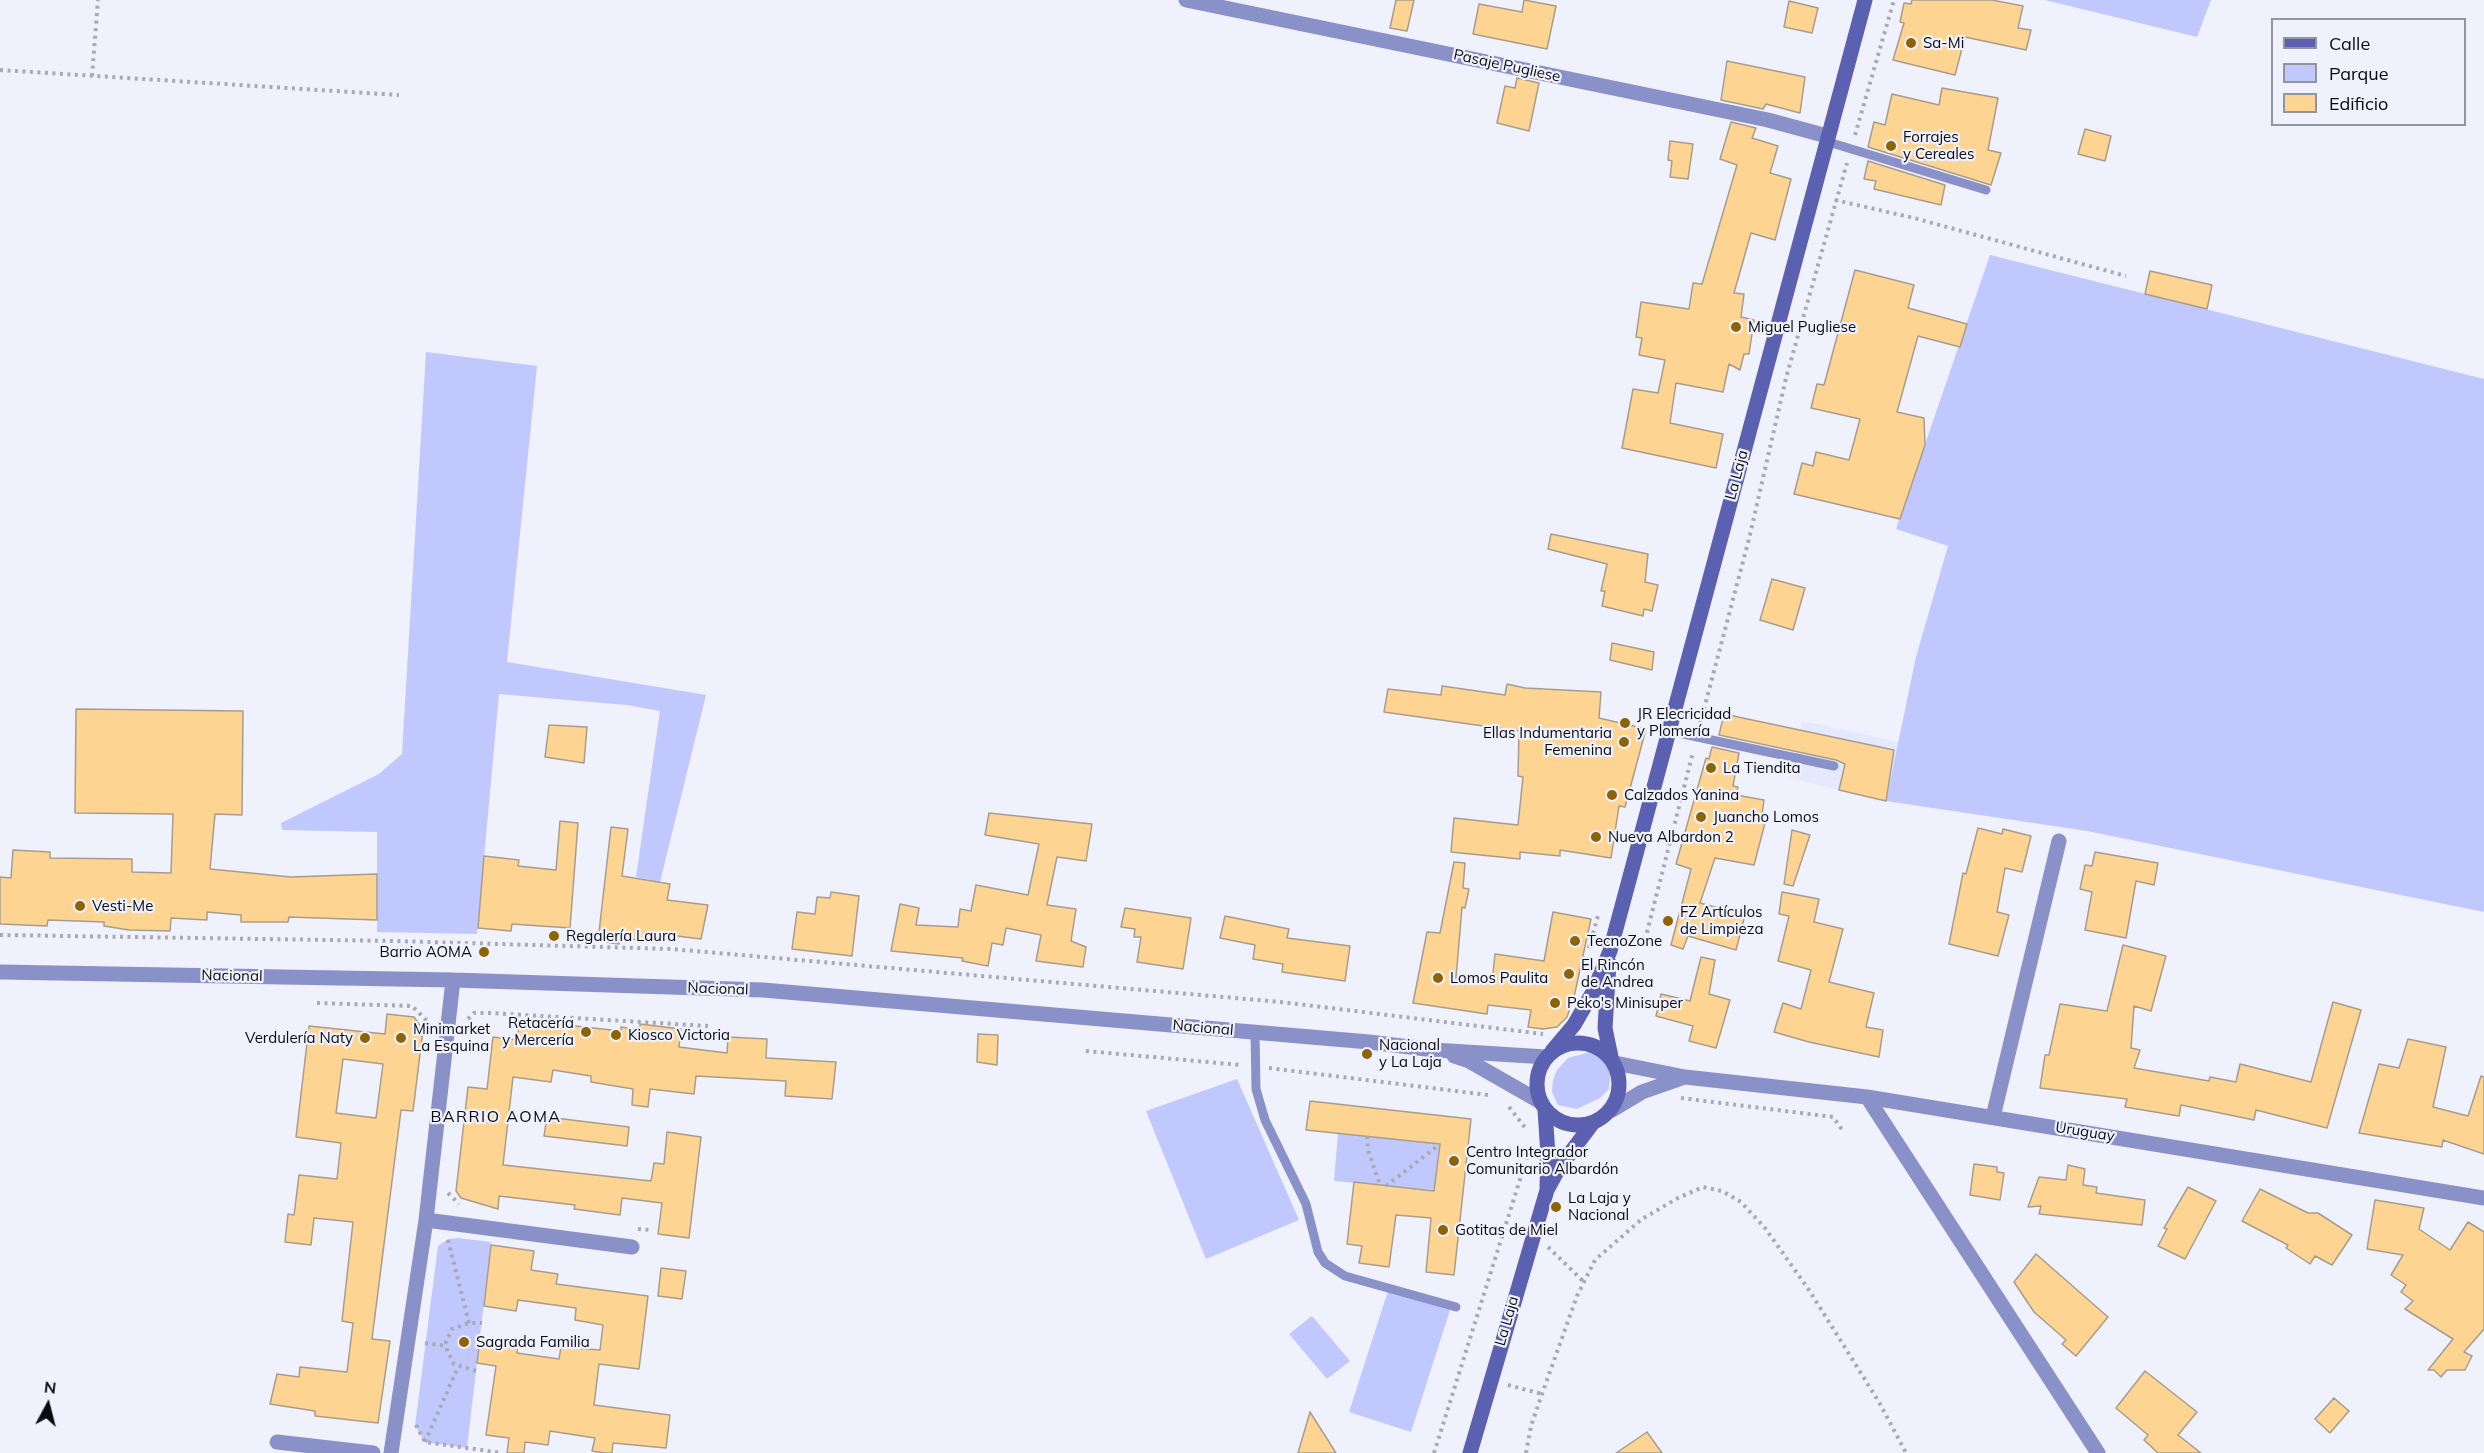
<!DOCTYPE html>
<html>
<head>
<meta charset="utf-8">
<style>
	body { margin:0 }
	#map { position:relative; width:2484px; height:1453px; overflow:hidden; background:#eff1fc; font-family:Mulish,sans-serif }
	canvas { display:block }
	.legend { position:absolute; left:2271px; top:18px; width:195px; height:108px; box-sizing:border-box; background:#eff1fc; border:2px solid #93959e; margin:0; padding:8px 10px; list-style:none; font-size:18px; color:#0a0b11 }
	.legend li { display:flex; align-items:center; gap:12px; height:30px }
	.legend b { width:30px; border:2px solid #93959e }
	.north { position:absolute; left:18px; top:1375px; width:60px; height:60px; -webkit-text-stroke:4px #eff1fc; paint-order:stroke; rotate:7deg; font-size:16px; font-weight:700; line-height:24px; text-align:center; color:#0a0b11 }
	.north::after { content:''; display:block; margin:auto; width:21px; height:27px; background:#0a0b11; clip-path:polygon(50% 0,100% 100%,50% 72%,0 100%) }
</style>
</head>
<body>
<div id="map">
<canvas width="2484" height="1453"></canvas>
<ul class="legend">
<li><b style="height:8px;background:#5b61b0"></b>Calle</li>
<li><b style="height:16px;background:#c0c8fd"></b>Parque</li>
<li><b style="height:16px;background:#fdd491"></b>Edificio</li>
</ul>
<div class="north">N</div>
</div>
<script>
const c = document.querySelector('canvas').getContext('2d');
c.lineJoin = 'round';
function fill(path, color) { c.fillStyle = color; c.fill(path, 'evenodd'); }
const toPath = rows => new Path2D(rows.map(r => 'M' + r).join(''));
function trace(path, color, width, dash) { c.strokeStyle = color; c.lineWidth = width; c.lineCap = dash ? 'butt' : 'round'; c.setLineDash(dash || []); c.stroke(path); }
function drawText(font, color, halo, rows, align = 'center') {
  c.font = font + ' Mulish,sans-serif'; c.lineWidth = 4.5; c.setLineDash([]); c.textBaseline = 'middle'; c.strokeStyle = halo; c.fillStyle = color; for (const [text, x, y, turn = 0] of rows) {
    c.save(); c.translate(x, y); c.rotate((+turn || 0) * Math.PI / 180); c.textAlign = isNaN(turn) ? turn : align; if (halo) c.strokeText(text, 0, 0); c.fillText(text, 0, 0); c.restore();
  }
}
fill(toPath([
	[1802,721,1899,742,1886,801,1790,778]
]), '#e5e9fe');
fill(toPath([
	[2045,0,2211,0,2197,37],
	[1990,255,2484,379,2484,912,2087,831,1886,801,1916,657,1948,546,1896,529],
	[426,352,537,366,507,662,706,695,660,882,636,877,660,711,626,705,499,694,477,934,377,932,377,832,282,830,281,823,379,774,402,754],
	[1594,1051,1611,1068,1609,1089,1600,1098,1577,1109,1558,1105,1552,1092,1553,1080,1557,1070,1568,1058],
	[1237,1079,1299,1220,1206,1259,1146,1111],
	[1338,1133,1440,1144,1435,1190,1334,1181],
	[458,1238,491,1242,467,1448,425,1442,415,1426,438,1246,448,1239],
	[1388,1291,1450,1310,1411,1432,1349,1412],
	[1312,1316,1350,1361,1327,1379,1289,1334]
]), '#c0c8fd');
const building = toPath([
	[1396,0,1414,0,1407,31,1390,28,1396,0],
	[1524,0,1556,6,1547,49,1473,34,1479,4,1522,12,1524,0],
	[1912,0,1992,0,2023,6,2018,28,2031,30,2026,50,1965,37,1955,75,1893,60,1904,23,1900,22,1904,3,1911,4,1912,0],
	[1789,1,1818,8,1812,33,1784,27,1789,1],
	[1727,61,1805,77,1800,113,1766,104,1763,109,1721,100,1727,61],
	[1517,78,1539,83,1529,131,1497,123,1505,86,1515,88,1517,78],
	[1942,88,1998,98,1988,150,2001,153,1991,185,1868,147,1874,122,1885,125,1892,94,1939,105,1942,88],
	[1731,122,1756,128,1752,138,1778,146,1770,173,1791,179,1775,240,1751,233,1734,293,1744,294,1741,317,1754,320,1749,354,1744,354,1740,370,1729,364,1723,392,1676,383,1670,423,1723,434,1716,468,1622,448,1633,389,1658,393,1665,360,1639,355,1642,338,1636,337,1641,302,1689,309,1693,283,1702,284,1737,165,1720,159,1731,122],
	[2085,129,2111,136,2105,161,2078,154,2085,129],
	[1670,141,1693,144,1688,179,1670,177,1672,161,1668,160,1670,141],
	[1868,161,1945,185,1941,205,1874,189,1876,181,1864,179,1868,161],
	[1855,270,1914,285,1908,308,1967,324,1960,347,1918,336,1897,412,1924,418,1925,445,1900,519,1794,494,1802,463,1813,466,1816,452,1849,460,1860,419,1811,408,1817,384,1824,385,1855,270],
	[2150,271,2212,285,2207,309,2145,294,2150,271],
	[1551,534,1648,554,1645,582,1658,585,1652,611,1644,609,1643,616,1602,606,1605,591,1601,591,1607,564,1548,549,1551,534],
	[1772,579,1805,588,1793,630,1760,620,1772,579],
	[1612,643,1654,652,1652,670,1610,660,1612,643],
	[1507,684,1525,688,1601,692,1599,718,1646,729,1625,807,1619,806,1611,858,1560,850,1560,856,1520,852,1520,859,1451,852,1454,818,1518,825,1523,777,1518,776,1519,731,1384,712,1388,689,1441,695,1442,686,1505,695,1507,684],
	[76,709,243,711,242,815,215,814,210,869,291,877,377,874,377,920,289,917,288,922,241,922,241,915,207,912,207,920,171,918,170,931,129,930,104,926,104,922,48,920,47,926,0,924,0,877,11,878,13,850,50,852,50,858,132,859,132,872,171,873,173,814,75,813,76,709],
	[1724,714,1894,750,1886,801,1839,790,1845,764,1836,760,1719,735,1724,714],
	[549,725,587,727,584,763,545,757,549,725],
	[1712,747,1739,753,1733,786,1738,787,1736,795,1764,800,1761,822,1765,823,1754,865,1715,858,1700,903,1745,915,1736,950,1688,936,1683,949,1671,945,1691,869,1676,864,1706,758,1709,759,1712,747],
	[989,813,1092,824,1086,861,1057,857,1047,905,1076,909,1071,941,1086,947,1083,967,1036,961,1041,935,1006,928,1003,945,992,943,988,966,962,961,963,958,891,951,900,904,919,908,916,925,958,927,960,909,971,911,976,885,1028,895,1039,844,985,835,989,813],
	[560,821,578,823,570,928,512,924,511,931,478,928,484,856,519,860,518,866,556,870,560,821],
	[611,827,628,829,622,876,670,884,667,900,708,905,701,939,645,932,643,941,620,937,619,944,598,941,611,827],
	[1978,828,2002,834,2003,829,2031,836,2022,872,2005,868,1997,912,2009,915,1998,956,1949,944,1963,873,1966,874,1978,828],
	[1792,830,1810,835,1793,886,1784,884,1792,830],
	[2095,852,2158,863,2154,885,2136,881,2126,938,2085,930,2092,892,2080,889,2085,865,2092,866,2095,852],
	[1454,862,1465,863,1463,888,1469,889,1465,908,1462,907,1456,978,1492,982,1495,954,1544,961,1553,912,1591,919,1574,997,1567,1017,1557,1027,1543,1029,1528,1027,1531,1010,1488,1005,1487,1014,1413,1003,1427,932,1440,933,1454,862],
	[831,892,859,896,852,956,792,949,797,912,815,914,817,897,830,898,831,892],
	[1782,892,1819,899,1814,922,1843,929,1829,982,1874,993,1866,1027,1883,1030,1879,1057,1809,1042,1774,1032,1783,1003,1801,1009,1811,970,1778,961,1789,916,1779,914,1782,892],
	[1125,908,1191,918,1183,969,1137,962,1141,937,1134,937,1135,929,1121,927,1125,908],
	[1225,916,1289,929,1287,938,1350,946,1345,981,1282,972,1283,964,1253,959,1255,945,1220,938,1225,916],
	[2123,945,2166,956,2151,1011,2134,1006,2131,1048,2140,1050,2134,1068,2209,1081,2210,1077,2236,1082,2240,1064,2311,1082,2333,1002,2361,1010,2327,1128,2256,1110,2254,1120,2181,1105,2179,1116,2125,1107,2127,1099,2040,1088,2045,1055,2049,1055,2060,1004,2107,1011,2123,945],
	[1701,957,1715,960,1709,994,1730,1000,1716,1048,1689,1041,1693,1026,1656,1016,1661,994,1690,1001,1701,957],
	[387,1014,414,1017,423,1030,413,1111,401,1110,372,1339,390,1341,378,1423,315,1416,315,1411,270,1404,277,1374,299,1377,300,1367,347,1372,353,1323,342,1321,353,1222,314,1218,311,1245,285,1242,288,1214,294,1215,299,1175,337,1179,341,1143,296,1137,309,1026,385,1034,387,1014],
	[343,1059,383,1064,376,1118,336,1113,343,1059],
	[520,1020,621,1031,621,1027,640,1030,640,1024,681,1029,679,1047,727,1053,728,1037,767,1039,766,1058,836,1062,832,1099,785,1096,786,1081,696,1076,694,1094,650,1089,648,1107,632,1105,633,1089,591,1082,591,1076,553,1070,551,1082,513,1077,503,1165,651,1181,654,1163,664,1164,667,1132,701,1137,689,1238,658,1234,662,1203,622,1198,620,1215,574,1209,575,1205,499,1196,498,1209,461,1198,456,1191,468,1087,487,1089,493,1037,517,1040,520,1020],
	[978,1034,998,1035,997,1065,977,1062,978,1034],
	[2408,1039,2446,1047,2433,1107,2468,1116,2481,1076,2484,1077,2484,1154,2443,1140,2442,1147,2359,1133,2379,1064,2399,1068,2408,1039],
	[1310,1101,1471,1119,1454,1275,1426,1272,1431,1218,1396,1215,1389,1267,1359,1263,1362,1246,1347,1244,1354,1182,1434,1191,1440,1144,1306,1130,1310,1101],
	[547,1117,629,1127,627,1146,544,1136,547,1117],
	[1974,1164,1997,1167,1997,1172,2004,1173,2000,1200,1970,1195,1974,1164],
	[2068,1165,2085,1169,2083,1185,2097,1187,2096,1193,2145,1200,2142,1225,2039,1214,2041,1206,2028,1207,2039,1177,2066,1180,2068,1165],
	[2188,1187,2216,1201,2185,1259,2158,1246,2167,1229,2164,1228,2188,1187],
	[2260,1189,2308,1213,2318,1213,2352,1235,2332,1265,2315,1256,2310,1264,2286,1248,2288,1245,2242,1221,2260,1189],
	[2375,1200,2424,1208,2419,1229,2450,1250,2468,1222,2484,1232,2484,1329,2464,1352,2472,1356,2465,1370,2447,1370,2441,1377,2434,1370,2428,1370,2453,1339,2405,1309,2413,1301,2401,1292,2406,1285,2391,1275,2403,1255,2367,1249,2375,1200],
	[491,1245,534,1251,531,1270,558,1274,556,1284,648,1296,639,1369,599,1364,594,1405,670,1415,666,1448,613,1443,612,1453,605,1453,592,1451,595,1438,550,1431,548,1445,525,1442,524,1453,507,1453,509,1438,486,1435,496,1366,477,1363,480,1339,518,1343,517,1353,559,1359,561,1347,600,1350,603,1325,575,1320,576,1308,518,1300,516,1311,484,1306,491,1245],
	[2036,1254,2108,1317,2076,1356,2062,1344,2066,1340,2034,1312,2014,1282,2036,1254],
	[661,1268,686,1271,682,1299,658,1296,661,1268],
	[2145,1371,2197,1412,2178,1435,2201,1453,2158,1453,2144,1440,2148,1435,2116,1408,2145,1371],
	[2334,1398,2349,1411,2330,1433,2315,1419,2334,1398],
	[1310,1412,1336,1453,1298,1453,1310,1412],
	[1647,1432,1662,1453,1616,1453,1647,1432]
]);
fill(building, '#fdd491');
trace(building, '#a89d8d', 1.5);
trace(toPath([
	[0,70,399,95],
	[92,76,98,0],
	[1855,135,1894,0],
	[1835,200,1914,218,2126,276],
	[1700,724,1749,539,1786,378,1847,163],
	[0,935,394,941,672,949,1281,1002,1543,1034],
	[1645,940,1693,752],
	[1589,948,1599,912],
	[317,1003,412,1006,429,1023],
	[468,1019,474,1013,491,1013,708,1026],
	[1086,1051,1241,1065],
	[1269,1068,1488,1095],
	[1681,1098,1833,1117,1843,1131],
	[1509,1107,1527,1130],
	[1367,1136,1368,1150,1380,1185],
	[1386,1186,1440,1144],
	[448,1193,459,1204],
	[638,1229,650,1230],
	[448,1240,469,1323],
	[1548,1247,1584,1282],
	[425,1343,447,1346],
	[476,1371,454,1364,447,1350,446,1342,452,1329,469,1323,482,1323],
	[1508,1385,1542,1394],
	[416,1425,425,1442,502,1453],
	[425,1442,458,1367],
	[1434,1453,1528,1154],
	[1526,1453,1531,1426,1542,1394,1577,1296,1595,1260,1642,1219,1678,1198,1703,1187,1722,1191,1741,1202,1765,1228,1809,1290,1879,1402,1906,1453]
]), '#a8aab3', 4, [3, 4.5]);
trace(toPath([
	[1825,141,1986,190],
	[1669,731,1834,766],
	[1255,1032,1256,1089,1265,1120,1306,1204,1318,1252,1325,1263,1345,1276,1456,1307]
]), '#8a91c8', 9);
trace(toPath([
	[1186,0,1768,120,1827,136],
	[0,972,453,980,763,990,1369,1042,1434,1050,1546,1057],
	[1454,1056,1469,1061,1539,1101],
	[1615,1063,1685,1077,1867,1097,2484,1198],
	[1867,1097,2098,1453],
	[1612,1110,1642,1092,1682,1078],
	[1993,1117,2059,841],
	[426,1220,632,1247],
	[277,1442,373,1453],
	[391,1453,426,1220,453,980]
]), '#8a91c8', 15);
trace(toPath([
	[1609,963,1605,1028,1611,1057],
	'1537 1084a41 41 0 1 1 82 0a41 41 0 1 1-82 0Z',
	[1552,1051,1574,1025,1593,992,1610,951,1865,0],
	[1545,1110,1548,1155,1547,1187],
	[1470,1453,1547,1190,1559,1168,1592,1124]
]), '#5b61b0', 15);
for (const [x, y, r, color] of [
	[1911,43,6,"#8d6306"],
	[1891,146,6,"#8d6306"],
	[1736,327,6,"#8d6306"],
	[1625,723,6,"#8d6306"],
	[1624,742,6,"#8d6306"],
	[1711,768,6,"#8d6306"],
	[1612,795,6,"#8d6306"],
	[1701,817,6,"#8d6306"],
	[1596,837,6,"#8d6306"],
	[80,906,6,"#8d6306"],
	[1668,921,6,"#8d6306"],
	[554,936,6,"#8d6306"],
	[1575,941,6,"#8d6306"],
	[484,952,6,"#8d6306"],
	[1569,974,6,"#8d6306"],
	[1438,978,6,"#8d6306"],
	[1555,1003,6,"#8d6306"],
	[586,1032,6,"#8d6306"],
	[616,1035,6,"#8d6306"],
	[365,1038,6,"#8d6306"],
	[401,1038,6,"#8d6306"],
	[1367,1054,6,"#8d6306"],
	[1454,1161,6,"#8d6306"],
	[1556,1207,6,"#8d6306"],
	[1443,1230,6,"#8d6306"],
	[464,1342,6,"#8d6306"]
]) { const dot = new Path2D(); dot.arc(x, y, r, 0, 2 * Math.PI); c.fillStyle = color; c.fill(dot); trace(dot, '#eff1fc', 2); }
drawText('15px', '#0a0b11', '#eff1fc', [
	["Sa-Mi",1923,43],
	["Forrajes",1903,137],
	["y Cereales",1903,154],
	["Miguel Pugliese",1748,327],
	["JR Elecricidad",1637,714],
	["y Plomería",1637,731],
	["Ellas Indumentaria",1612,733,"right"],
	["Femenina",1612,750,"right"],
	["La Tiendita",1723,768],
	["Calzados Yanina",1624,795],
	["Juancho Lomos",1713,817],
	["Nueva Albardon 2",1608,837],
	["Vesti-Me",92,906],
	["FZ Artículos",1680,912],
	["de Limpieza",1680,929],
	["Regalería Laura",566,936],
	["TecnoZone",1587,941],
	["Barrio AOMA",472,952,"right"],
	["El Rincón",1581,965],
	["de Andrea",1581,982],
	["Lomos Paulita",1450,978],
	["Peko's Minisuper",1567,1003],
	["Retacería",574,1023,"right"],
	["y Mercería",574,1040,"right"],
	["Minimarket",413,1029],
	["La Esquina",413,1046],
	["Kiosco Victoria",628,1035],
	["Verdulería Naty",353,1038,"right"],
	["Nacional",1379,1045],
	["y La Laja",1379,1062],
	["Centro Integrador",1466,1152],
	["Comunitario Albardón",1466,1169],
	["La Laja y",1568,1198],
	["Nacional",1568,1215],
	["Gotitas de Miel",1455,1230],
	["Sagrada Familia",476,1342]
], 'left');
drawText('15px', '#0a0b11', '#eff1fc', [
	["Pasaje Pugliese",1507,66,12],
	["La Laja",1737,475,-75],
	["Nacional",232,976,1],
	["Nacional",718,989,2],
	["Nacional",1203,1028,5],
	["Uruguay",2085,1132,9],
	["La Laja",1507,1321,-74]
]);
c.letterSpacing = '1.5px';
drawText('16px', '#0a0b11', '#eff1fc', [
	["BARRIO AOMA",496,1117]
]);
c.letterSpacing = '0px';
</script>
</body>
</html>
